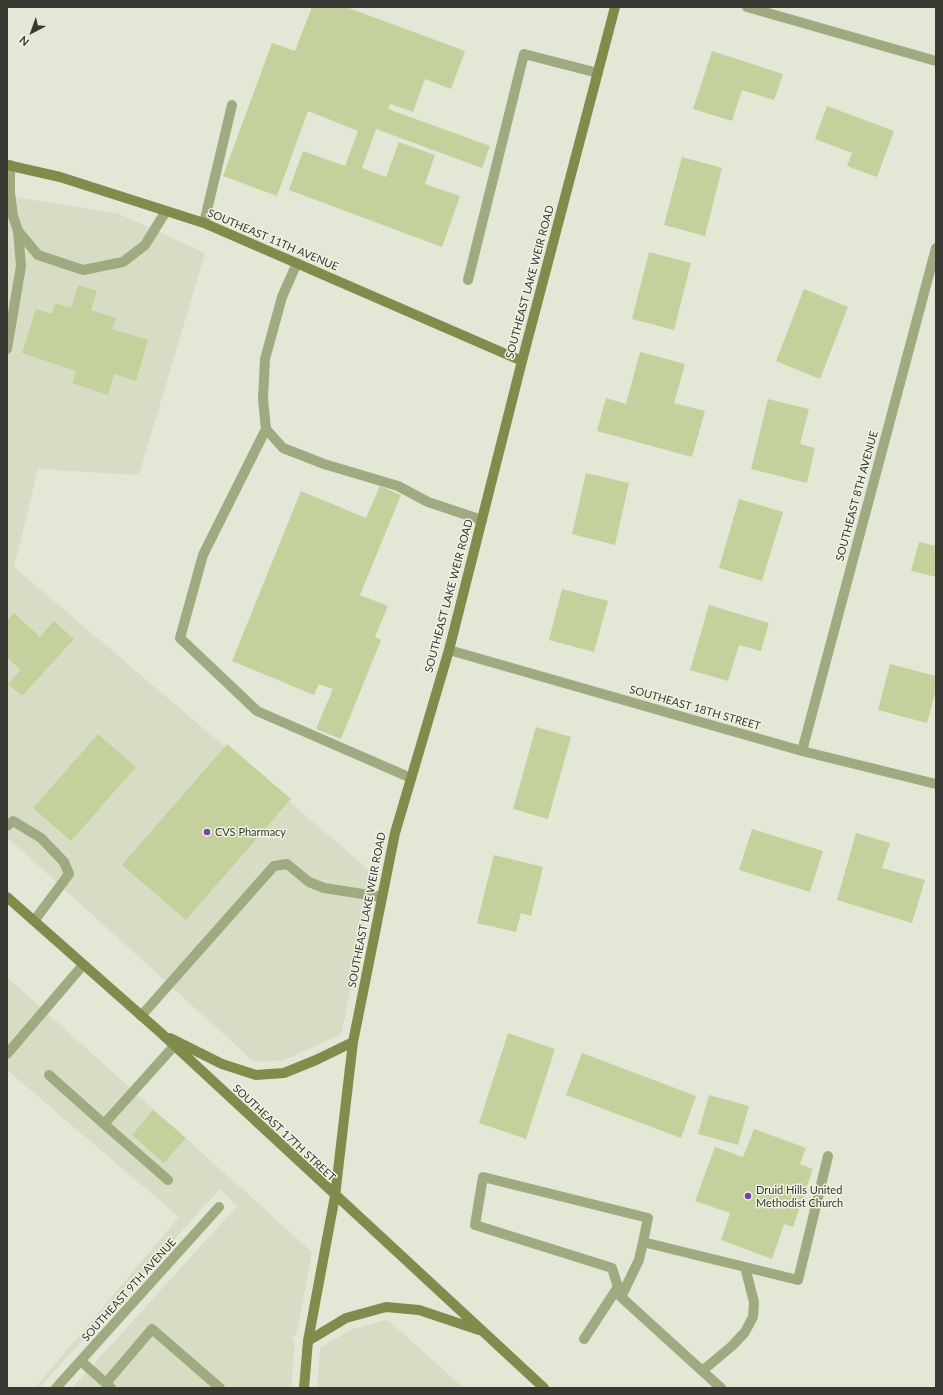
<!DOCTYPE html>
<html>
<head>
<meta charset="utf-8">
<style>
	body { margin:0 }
	#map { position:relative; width:943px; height:1395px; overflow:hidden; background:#e2e7d6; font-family:Lato,sans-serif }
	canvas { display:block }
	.frame { position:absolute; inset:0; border:8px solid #373932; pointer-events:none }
	.north { position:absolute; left:12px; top:12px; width:40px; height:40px; -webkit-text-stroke:3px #f0f4e3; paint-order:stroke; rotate:221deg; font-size:11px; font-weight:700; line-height:16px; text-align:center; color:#373932 }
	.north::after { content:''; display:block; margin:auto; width:14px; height:18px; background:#373932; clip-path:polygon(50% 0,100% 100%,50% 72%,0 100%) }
</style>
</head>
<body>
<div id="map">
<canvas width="943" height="1395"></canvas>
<div class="frame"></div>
<div class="north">N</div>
</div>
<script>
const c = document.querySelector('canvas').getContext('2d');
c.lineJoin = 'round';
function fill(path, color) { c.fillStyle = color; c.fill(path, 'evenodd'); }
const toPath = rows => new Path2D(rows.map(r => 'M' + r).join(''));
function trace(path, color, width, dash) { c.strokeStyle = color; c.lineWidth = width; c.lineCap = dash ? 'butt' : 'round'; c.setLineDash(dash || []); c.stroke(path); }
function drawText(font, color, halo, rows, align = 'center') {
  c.font = font + ' Lato,sans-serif'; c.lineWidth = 3; c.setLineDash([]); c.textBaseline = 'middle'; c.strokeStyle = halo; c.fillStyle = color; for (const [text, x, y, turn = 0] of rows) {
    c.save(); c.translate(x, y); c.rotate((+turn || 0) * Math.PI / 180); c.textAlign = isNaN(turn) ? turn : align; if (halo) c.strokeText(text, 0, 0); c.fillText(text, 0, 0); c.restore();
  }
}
fill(toPath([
	[7,196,117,213,205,253,139,475,38,469,14,567,374,874,341,1035,283,1060,259,1062,252,1060,7,837],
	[7,977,312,1252,297,1333,292,1337,295,1344,291,1388,72,1388,237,1206,220,1189,39,1388,35,1388,179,1217,7,1070],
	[385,1320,389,1321,464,1388,317,1388,320,1348,350,1330]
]), '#d7ddc5');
fill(toPath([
	[312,7,346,7,465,51,451,89,425,79,413,112,390,104,388,109,490,146,482,168,376,129,362,168,386,177,399,142,435,155,425,184,460,196,442,247,289,190,303,151,345,166,358,131,308,111,277,196,223,176,272,43,295,51],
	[712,51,783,74,774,100,742,90,732,121,693,109],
	[827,106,894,131,877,177,847,166,852,153,815,139],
	[682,157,722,168,705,236,664,225],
	[649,252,691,263,674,330,632,319],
	[78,285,97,291,91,310,116,318,112,329,148,340,136,381,114,374,108,395,72,383,76,371,22,353,36,309,52,314,55,303,71,308],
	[804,289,848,307,820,379,776,361],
	[640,352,685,364,674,403,705,411,692,457,597,431,606,398,626,404],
	[768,399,809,409,800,444,815,448,807,483,751,469],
	[586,473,629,483,615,545,572,534],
	[380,486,401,495,360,595,388,606,375,637,381,640,341,739,316,729,333,689,319,684,314,695,232,661,301,491,366,518],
	[739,499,783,512,762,581,719,568],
	[919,542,936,546,936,577,911,571],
	[562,589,608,601,594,652,549,640],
	[709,605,769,623,761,651,739,645,728,681,690,670],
	[14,613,40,637,54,621,74,639,22,696,8,684,21,670,7,658,7,621],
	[890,664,936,676,936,690,927,723,878,710],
	[536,727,571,737,548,819,513,809],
	[98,734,136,767,71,841,33,808],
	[227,744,291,799,186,920,122,865],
	[752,829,823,851,810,892,739,870],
	[856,833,890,843,882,868,925,880,912,923,837,900],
	[494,855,543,867,531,916,521,913,516,932,477,923],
	[508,1033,555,1049,526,1139,479,1123],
	[582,1053,696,1096,681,1138,566,1095],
	[709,1095,749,1106,738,1145,698,1134],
	[153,1110,186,1138,164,1163,132,1135],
	[754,1129,806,1148,800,1164,813,1169,793,1227,784,1224,772,1259,721,1240,730,1213,695,1201,715,1147,743,1157]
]), '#c5d19d');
trace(toPath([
	[204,223,232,105],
	[18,231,38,255,83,270,123,262,145,245,166,211],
	[297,263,282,297,265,359,263,399,266,429,283,448,324,464,398,486,428,502,482,520],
	[468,280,524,54,598,73],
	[7,349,21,266,18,231,13,216,10,193,10,165],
	[266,429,203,555,180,638,257,711,411,778],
	[7,826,13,821,41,838,64,862,69,874,34,921],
	[141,1016,274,866,287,864,309,882,324,888,382,897],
	[7,1054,83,965],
	[49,1075,104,1124],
	[168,1180,104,1124,174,1046],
	[745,1267,798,1280,828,1156],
	[621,1297,639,1260,643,1242],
	[584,1339,618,1287],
	[81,1361,111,1388],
	[702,1371,732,1346,745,1332,753,1317,754,1302,745,1267,643,1242,648,1218,483,1177,475,1225,612,1268,621,1297,721,1388],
	[106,1383,152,1329,220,1388]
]), '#a0aa80', 10);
trace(toPath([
	[747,7,936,61],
	[449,650,802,751,936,784],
	[802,751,936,248],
	[56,1388,219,1207]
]), '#a0aa80', 10);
trace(toPath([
	[7,165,60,177,204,223,522,361],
	[7,897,161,1033,544,1388],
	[170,1038,222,1064,256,1075,284,1073,316,1060,353,1042],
	[308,1341,346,1318,386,1307,419,1310,479,1330],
	[304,1388,308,1341,335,1196,353,1042,395,833,449,650,522,361,615,7]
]), '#7f8c4c', 10);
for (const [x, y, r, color] of [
	[207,832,4,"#7c3eb3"],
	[748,1196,4,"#7c3eb3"]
]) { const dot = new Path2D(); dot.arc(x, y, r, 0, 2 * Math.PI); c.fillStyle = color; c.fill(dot); trace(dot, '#f0f4e3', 1.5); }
drawText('11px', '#373932', '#f0f4e3', [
	["SOUTHEAST 11TH AVENUE",273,240,23],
	["SOUTHEAST LAKE WEIR ROAD",530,282,-75],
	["SOUTHEAST 8TH AVENUE",857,496,-75],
	["SOUTHEAST LAKE WEIR ROAD",449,596,-75],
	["SOUTHEAST 18TH STREET",695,708,16],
	["SOUTHEAST LAKE WEIR ROAD",367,910,-79],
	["SOUTHEAST 17TH STREET",284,1133,43],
	["SOUTHEAST 9TH AVENUE",129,1290,-48]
]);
drawText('11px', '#373932', '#f0f4e3', [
	["CVS Pharmacy",215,832],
	["Druid Hills United",756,1190],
	["Methodist Church",756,1203]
], 'left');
</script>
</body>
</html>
